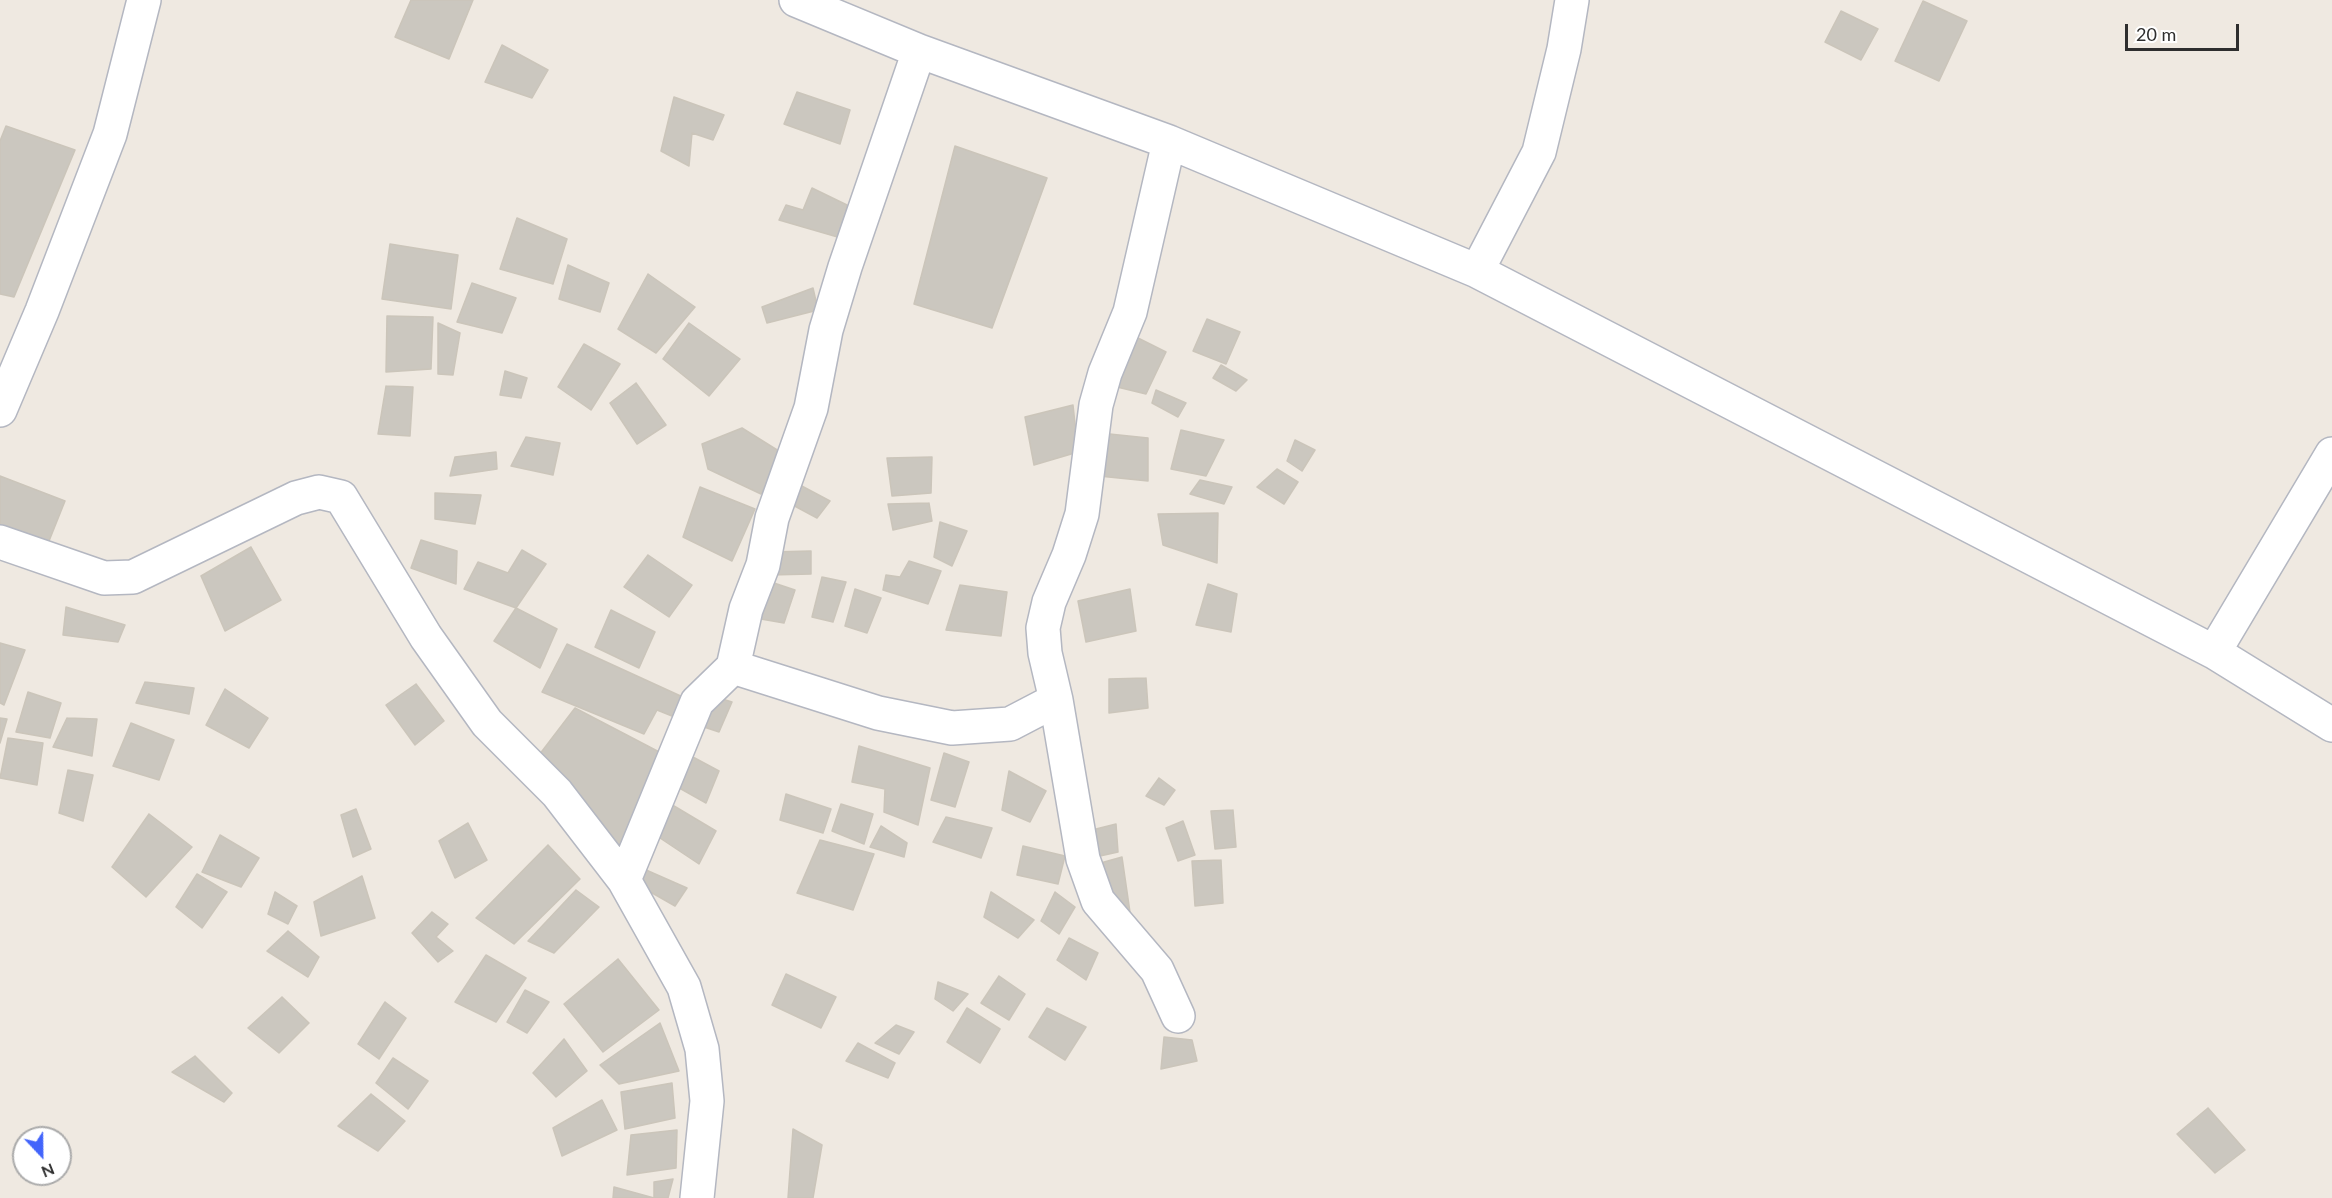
<!DOCTYPE html>
<html>
<head>
<meta charset="utf-8">
<style>
	body { margin:0 }
	#map { position:relative; width:2332px; height:1198px; overflow:hidden; background:#efe9e1; font-family:Lato,sans-serif }
	canvas { display:block }
	.north { position:absolute; left:12px; top:1126px; width:60px; height:60px; box-sizing:border-box; background:#fff; border:2px solid #ababab; border-radius:50%; rotate:158deg; font-size:16px; font-weight:700; line-height:24px; text-align:center; color:#2e2e2e }
	.north::after { content:''; display:block; margin:auto; width:21px; height:27px; background:#4264fb; clip-path:polygon(50% 0,100% 100%,50% 72%,0 100%) }
	.scale { position:absolute; left:2125px; top:24px; width:114px; height:27px; box-sizing:border-box; border:3px solid #2e2e2e; border-top:0; padding-left:8px; font-size:18px; line-height:21px; white-space:nowrap; color:#2e2e2e; -webkit-text-stroke:4px #fff; paint-order:stroke }
</style>
</head>
<body>
<div id="map">
<canvas width="2332" height="1198"></canvas>
<div class="north">N</div>
<div class="scale">20 m</div>
</div>
<script>
const c = document.querySelector('canvas').getContext('2d');
c.lineJoin = 'round';
function fill(path, color) { c.fillStyle = color; c.fill(path, 'evenodd'); }
const toPath = rows => new Path2D(rows.map(r => 'M' + r).join(''));
function trace(path, color, width, dash) { c.strokeStyle = color; c.lineWidth = width; c.lineCap = dash ? 'butt' : 'round'; c.setLineDash(dash || []); c.stroke(path); }
const building = toPath([
	[411,0,473,0,449,59,395,37,411,0],
	[1923,1,1967,21,1939,81,1895,61,1923,1],
	[1841,11,1878,29,1861,60,1825,42,1841,11],
	[502,45,548,70,532,98,485,82,502,45],
	[797,92,850,110,840,144,784,124,797,92],
	[674,97,724,115,713,140,692,133,689,166,661,151,674,97],
	[6,126,75,150,14,297,0,294,0,141,6,126],
	[955,146,1047,178,992,328,914,304,955,146],
	[812,188,847,205,841,238,779,220,786,205,803,210,812,188],
	[517,218,567,239,553,284,500,269,517,218],
	[390,244,458,255,451,309,382,299,390,244],
	[568,265,609,283,600,312,559,299,568,265],
	[648,274,695,307,656,353,618,329,648,274],
	[472,283,516,298,502,333,457,322,472,283],
	[813,288,818,310,767,323,762,307,813,288],
	[387,316,433,317,431,369,386,372,387,316],
	[1207,319,1240,332,1226,364,1193,351,1207,319],
	[438,323,460,333,453,375,438,374,438,323],
	[689,323,740,359,709,396,663,359,689,323],
	[1132,335,1166,352,1146,394,1113,386,1132,335],
	[584,344,620,364,591,410,558,387,584,344],
	[1221,365,1247,380,1236,391,1213,378,1221,365],
	[505,371,527,378,521,398,500,395,505,371],
	[636,383,666,425,637,444,610,403,636,383],
	[386,386,413,387,410,436,378,434,386,386],
	[1156,390,1186,403,1178,417,1152,403,1156,390],
	[1073,405,1078,452,1034,465,1025,417,1073,405],
	[742,428,782,453,761,494,708,469,702,444,742,428],
	[1181,430,1224,440,1206,476,1171,469,1181,430],
	[1100,433,1148,438,1148,481,1099,476,1100,433],
	[526,437,560,443,553,475,511,466,526,437],
	[1295,440,1315,450,1302,471,1287,461,1295,440],
	[496,452,497,469,450,476,455,457,496,452],
	[932,457,931,493,892,496,887,458,932,457],
	[1277,469,1298,482,1284,504,1257,487,1277,469],
	[0,476,65,501,45,551,0,534,0,476],
	[1200,480,1232,487,1224,504,1190,494,1200,480],
	[798,484,830,501,817,518,789,503,798,484],
	[700,487,755,509,732,561,683,537,700,487],
	[435,493,481,495,475,524,435,519,435,493],
	[929,503,932,521,893,530,888,504,929,503],
	[1218,513,1217,563,1163,545,1158,514,1218,513],
	[940,522,967,531,952,566,934,557,940,522],
	[421,540,457,551,456,584,411,568,421,540],
	[251,547,281,600,225,631,201,576,251,547],
	[522,550,546,564,516,608,464,589,478,562,508,573,522,550],
	[811,551,811,574,770,575,770,552,811,551],
	[648,555,692,585,669,617,624,587,648,555],
	[909,561,941,571,928,604,883,590,886,575,900,577,909,561],
	[822,577,846,582,833,622,812,617,822,577],
	[765,580,795,590,784,623,755,618,765,580],
	[1208,584,1237,594,1231,632,1196,625,1208,584],
	[960,585,1007,592,1001,636,946,630,960,585],
	[855,589,881,598,867,633,845,626,855,589],
	[1130,589,1136,631,1086,642,1078,601,1130,589],
	[66,607,125,625,118,642,63,635,66,607],
	[516,608,557,629,540,668,494,641,516,608],
	[611,610,655,632,639,668,595,647,611,610],
	[0,643,25,650,4,705,0,703,0,643],
	[567,644,685,698,677,718,657,710,644,734,542,692,567,644],
	[1146,678,1148,708,1109,713,1109,679,1146,678],
	[145,682,194,688,189,714,136,703,145,682],
	[416,684,444,721,415,745,386,705,416,684],
	[225,689,268,718,249,748,206,725,225,689],
	[28,692,61,703,50,738,16,732,28,692],
	[709,695,732,702,719,732,689,722,709,695],
	[575,708,665,755,624,857,536,759,575,708],
	[0,718,7,719,0,743,0,718],
	[67,718,97,719,92,756,53,747,67,718],
	[131,723,174,740,159,780,113,766,131,723],
	[8,738,43,743,37,785,0,778,8,738],
	[859,746,930,768,918,825,884,812,885,789,852,782,859,746],
	[944,753,969,762,955,807,931,800,944,753],
	[691,756,719,771,706,803,674,785,691,756],
	[68,770,93,775,83,821,59,813,68,770],
	[1009,771,1046,791,1030,822,1002,810,1009,771],
	[1159,778,1175,790,1164,805,1146,796,1159,778],
	[786,794,831,809,823,833,780,820,786,794],
	[664,800,716,831,699,864,651,832,664,800],
	[841,804,873,814,864,844,832,831,841,804],
	[356,809,371,849,353,857,341,815,356,809],
	[1233,810,1236,847,1215,849,1211,811,1233,810],
	[149,814,192,847,146,897,112,867,149,814],
	[946,817,992,828,981,858,933,842,946,817],
	[1183,821,1195,855,1178,861,1166,828,1183,821],
	[468,823,487,860,455,878,439,841,468,823],
	[1116,824,1118,852,1091,858,1088,831,1116,824],
	[881,826,907,843,904,857,870,847,881,826],
	[220,835,259,858,241,887,202,872,220,835],
	[820,840,874,854,853,910,797,893,820,840],
	[548,845,580,879,514,944,476,918,548,845],
	[1023,846,1065,856,1058,884,1017,875,1023,846],
	[1122,857,1131,919,1090,866,1122,857],
	[1221,860,1223,903,1195,906,1192,861,1221,860],
	[637,866,687,888,675,906,633,882,637,866],
	[197,874,227,892,202,928,176,907,197,874],
	[362,876,375,918,321,936,314,902,362,876],
	[576,890,599,907,554,953,528,941,576,890],
	[275,892,297,906,288,924,268,914,275,892],
	[991,892,1034,920,1018,938,984,917,991,892],
	[1055,892,1075,907,1059,934,1041,921,1055,892],
	[432,912,448,924,436,937,453,951,438,962,412,933,432,912],
	[288,931,319,957,308,977,267,951,288,931],
	[1069,938,1098,953,1086,980,1057,960,1069,938],
	[486,955,526,978,496,1022,455,1002,486,955],
	[618,959,659,1010,603,1052,564,1004,618,959],
	[786,974,836,997,821,1028,772,1005,786,974],
	[999,976,1025,994,1009,1020,981,1003,999,976],
	[938,982,968,994,953,1011,935,999,938,982],
	[525,990,549,1002,527,1033,507,1022,525,990],
	[282,997,309,1023,279,1053,248,1028,282,997],
	[385,1002,406,1018,379,1059,358,1044,385,1002],
	[967,1008,1000,1029,980,1063,947,1042,967,1008],
	[1047,1008,1086,1027,1065,1060,1029,1037,1047,1008],
	[660,1023,679,1071,619,1084,600,1065,660,1023],
	[896,1025,914,1032,899,1054,875,1043,896,1025],
	[1164,1037,1192,1040,1197,1061,1161,1069,1164,1037],
	[564,1039,587,1071,556,1097,533,1073,564,1039],
	[858,1043,895,1063,888,1078,846,1061,858,1043],
	[195,1056,232,1093,224,1102,172,1072,195,1056],
	[393,1058,428,1081,408,1109,376,1083,393,1058],
	[672,1083,675,1118,625,1129,621,1092,672,1083],
	[371,1094,405,1121,378,1151,338,1126,371,1094],
	[602,1100,617,1130,562,1156,553,1128,602,1100],
	[2208,1108,2245,1150,2215,1173,2177,1134,2208,1108],
	[793,1129,822,1145,813,1198,788,1198,793,1129],
	[677,1130,676,1168,627,1175,631,1135,677,1130],
	[673,1179,668,1198,613,1198,614,1187,654,1198,654,1182,673,1179]
]);
fill(building, '#cbc7bf');
trace(building, '#cbc5ba', 1.5);
const minor = toPath([
	[796,0,919,51,1169,142,1477,271,2214,652,2332,725],
	[1169,142,1130,312,1105,373,1096,405,1082,514,1069,555,1049,602,1043,628,1045,653,1056,700,1083,859,1098,901,1157,970,1178,1016],
	[1477,271,1539,152,1564,49,1572,0],
	[0,410,42,311,110,134,144,0],
	[0,542,104,578,133,577,296,498,319,492,341,497,426,637,487,723,557,793,624,880,684,987,702,1049,707,1101,697,1198],
	[2214,652,2332,454],
	[733,667,878,713,952,728,1010,724,1056,700],
	[624,880,697,702,733,667,746,609,763,565,772,518,811,408,826,330,845,267,919,51]
]);
trace(minor, '#b4b7c1', 36);
trace(minor, '#fff', 33);
</script>
</body>
</html>
